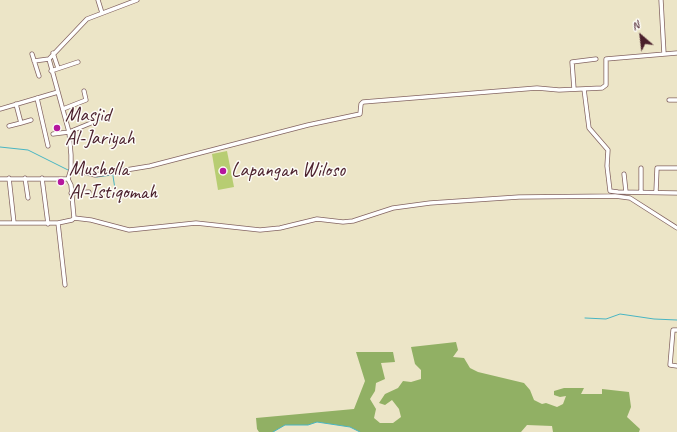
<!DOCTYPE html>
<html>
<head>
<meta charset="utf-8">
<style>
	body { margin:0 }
	#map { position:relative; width:677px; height:432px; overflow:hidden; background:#ece5c7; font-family:Caveat,sans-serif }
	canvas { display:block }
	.north { position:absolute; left:621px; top:16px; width:40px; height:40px; -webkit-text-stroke:3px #fdfcf7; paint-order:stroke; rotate:332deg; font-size:11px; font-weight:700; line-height:16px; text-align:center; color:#4a1f2b }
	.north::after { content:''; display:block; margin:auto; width:14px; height:18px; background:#4a1f2b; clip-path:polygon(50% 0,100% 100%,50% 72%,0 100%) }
</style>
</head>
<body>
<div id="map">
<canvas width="677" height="432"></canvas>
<div class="north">N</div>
</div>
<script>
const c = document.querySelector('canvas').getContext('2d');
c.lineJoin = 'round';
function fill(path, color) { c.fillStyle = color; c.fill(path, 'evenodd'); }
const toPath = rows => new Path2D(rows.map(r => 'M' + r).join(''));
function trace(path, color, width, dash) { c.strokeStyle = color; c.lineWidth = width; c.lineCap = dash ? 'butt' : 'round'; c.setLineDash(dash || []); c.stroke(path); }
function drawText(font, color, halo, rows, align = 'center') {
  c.font = font + ' Caveat,sans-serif'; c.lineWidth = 3; c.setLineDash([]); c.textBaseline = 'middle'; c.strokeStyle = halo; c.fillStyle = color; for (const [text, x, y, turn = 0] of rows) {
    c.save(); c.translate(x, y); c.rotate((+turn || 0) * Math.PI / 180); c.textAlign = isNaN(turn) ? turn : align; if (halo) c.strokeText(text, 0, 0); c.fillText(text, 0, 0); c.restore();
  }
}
fill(toPath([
	[227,151,234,187,218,190,212,154]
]), '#b7cd72');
fill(toPath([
	[456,342,458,350,453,357,464,358,470,368,478,372,524,383,530,390,534,400,542,404,546,403,557,407,563,404,566,396,560,397,554,395,554,391,564,388,584,388,581,394,602,394,602,389,629,392,631,407,627,417,640,429,639,432,553,432,552,426,527,425,521,432,360,432,350,427,317,422,308,425,285,425,273,432,259,432,257,429,256,418,354,409,365,381,356,352,393,352,395,362,381,363,385,379,376,383,375,391,370,399,376,409,374,418,380,423,393,423,401,417,399,409,392,400,385,405,379,403,385,394,398,388,403,381,411,382,421,379,421,370,415,364,411,347]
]), '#91b064');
trace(toPath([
	[85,127,103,119],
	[71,134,72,141],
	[0,147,28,150,68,170],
	[74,172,97,177,126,173],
	[113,176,115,189],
	[585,318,606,319,620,314,654,319,677,320],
	[273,432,285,425,308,425,317,422,350,427,360,432]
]), '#48b5c3', 1);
const street = toPath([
	[98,0,102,13],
	[661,0,664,54],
	[53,53,58,68],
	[32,54,39,76],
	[34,61,49,59],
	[51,71,78,62],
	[574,89,572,62,596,59],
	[584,89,589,128,608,150,607,166,610,191,618,192,677,193],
	[37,98,48,146],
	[669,100,677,100],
	[0,109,58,92],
	[63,109,86,100,84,91],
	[21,123,31,120],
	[9,126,21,123,16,104],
	[53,134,69,132,91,123],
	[71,169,95,175,150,166,308,125,360,114,361,104,363,102,537,88,559,90,602,88,606,85,606,59,677,53],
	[624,174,626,192],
	[9,178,14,223],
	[25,178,28,198],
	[42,178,48,224],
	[0,179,68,179,71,169,71,155,69,132,49,59,87,19,137,0],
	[68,179,71,185,74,218],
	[641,192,641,168],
	[656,192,657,168,677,168],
	[71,193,89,192],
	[0,223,58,223,72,220,74,218,91,220,129,230,196,223,260,230,280,228,317,219,343,222,353,221,393,208,430,203,519,197,615,196,630,198,677,228],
	[58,223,65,285],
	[677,330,673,330,670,365,677,366]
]);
trace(street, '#836462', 5);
trace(street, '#fff', 3.5);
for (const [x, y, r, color] of [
	[57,128,4,"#b5179e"],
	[223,171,4,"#b5179e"],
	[61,182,4,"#b5179e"]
]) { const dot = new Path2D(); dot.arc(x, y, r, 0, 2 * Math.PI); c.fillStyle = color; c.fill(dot); trace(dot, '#fdfcf7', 1.5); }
drawText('20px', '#4a1f2b', '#fdfcf7', [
	["Masjid",65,116],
	["Al-Jariyah",65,139],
	["Musholla",69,170],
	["Al-Istiqomah",69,193],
	["Lapangan Wiloso",231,171]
], 'left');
</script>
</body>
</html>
